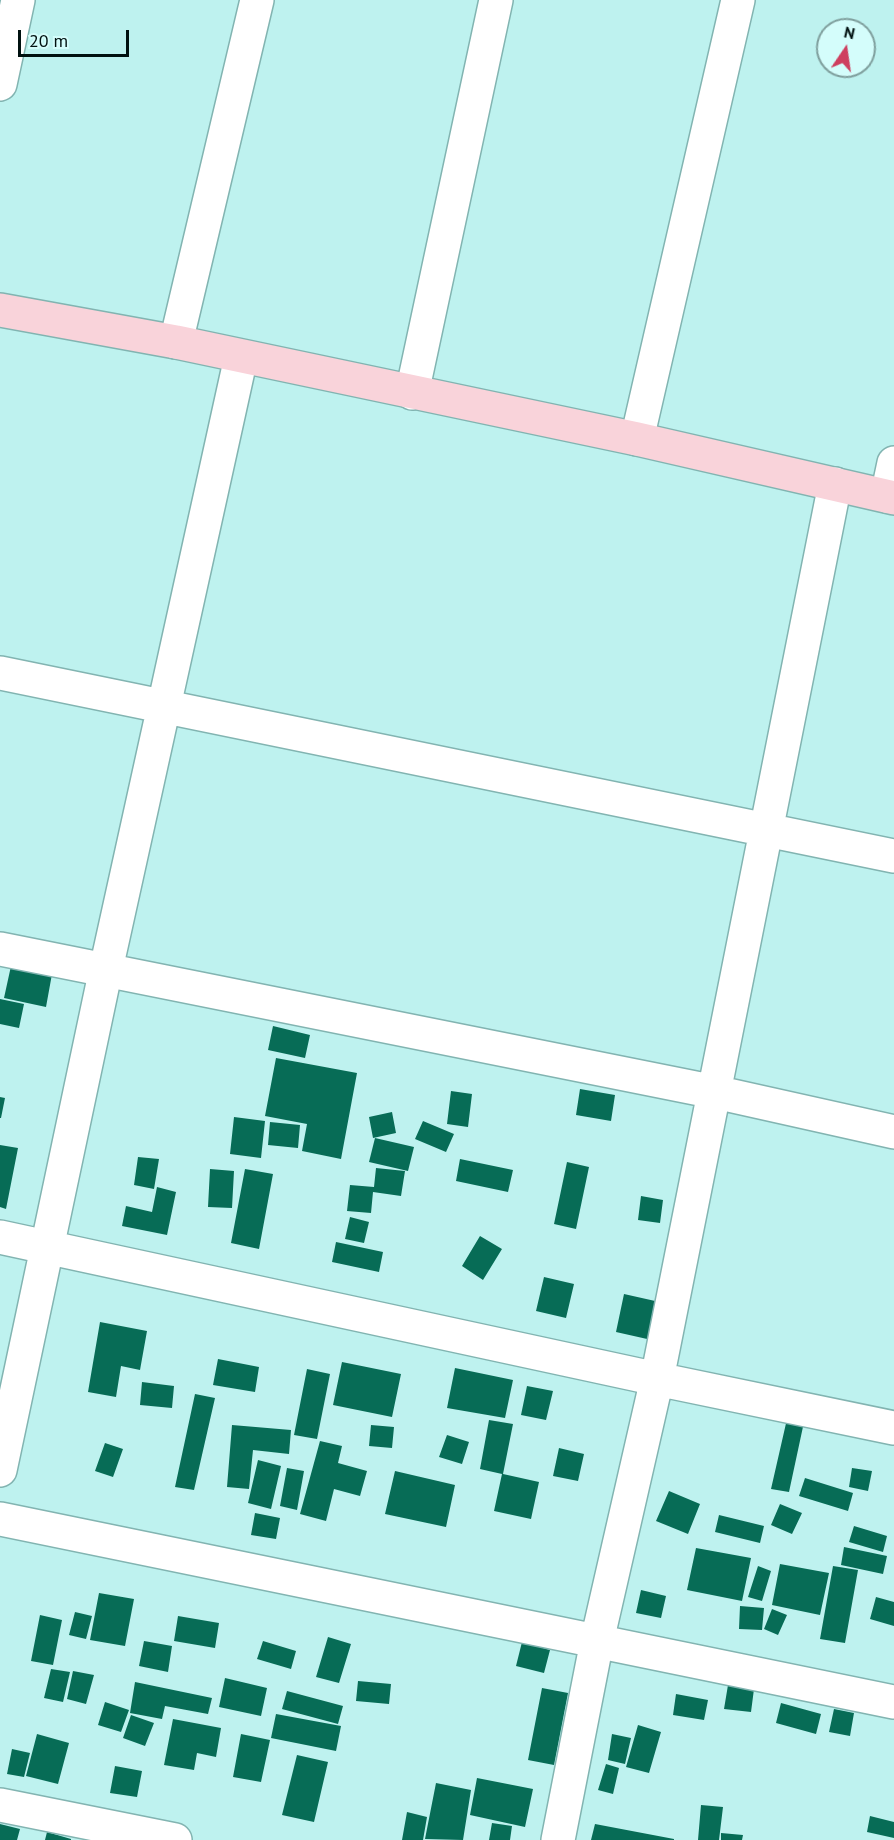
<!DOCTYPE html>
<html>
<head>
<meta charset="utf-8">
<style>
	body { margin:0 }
	#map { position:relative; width:894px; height:1840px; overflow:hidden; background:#bef2ef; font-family:"PT Sans",sans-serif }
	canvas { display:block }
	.north { position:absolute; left:816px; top:18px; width:60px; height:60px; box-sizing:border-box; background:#d4fdfb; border:2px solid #7f9f9d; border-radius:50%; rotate:13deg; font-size:16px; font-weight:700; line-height:24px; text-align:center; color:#001110 }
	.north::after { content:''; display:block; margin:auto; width:21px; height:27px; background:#ce3f5f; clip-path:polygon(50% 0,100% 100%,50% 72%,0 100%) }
	.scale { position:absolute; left:18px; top:30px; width:111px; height:27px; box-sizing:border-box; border:3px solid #001110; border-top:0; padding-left:8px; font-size:18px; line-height:21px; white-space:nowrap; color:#001110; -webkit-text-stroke:4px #d4fdfb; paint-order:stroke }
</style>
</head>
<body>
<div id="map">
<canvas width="894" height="1840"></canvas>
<div class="north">N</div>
<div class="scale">20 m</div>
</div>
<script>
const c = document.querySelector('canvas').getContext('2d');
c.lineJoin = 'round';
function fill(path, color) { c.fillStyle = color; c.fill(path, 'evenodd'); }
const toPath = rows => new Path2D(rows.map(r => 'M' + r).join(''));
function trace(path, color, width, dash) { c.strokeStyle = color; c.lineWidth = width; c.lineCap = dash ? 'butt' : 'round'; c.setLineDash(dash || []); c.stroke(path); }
fill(toPath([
	[11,966,52,974,46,1007,4,998],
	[0,999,24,1004,19,1028,0,1024],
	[273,1026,310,1035,305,1058,268,1050],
	[276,1058,357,1073,341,1159,302,1151,307,1124,265,1116],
	[580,1089,615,1095,611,1121,576,1115],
	[451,1091,472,1094,468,1127,447,1124],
	[0,1097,5,1098,1,1118,0,1118],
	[392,1112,396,1133,373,1138,369,1117],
	[234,1117,265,1121,261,1158,230,1154],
	[423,1121,454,1134,446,1152,415,1139],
	[270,1122,300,1125,298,1148,268,1145],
	[375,1138,414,1147,408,1171,369,1162],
	[0,1145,18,1148,6,1209,0,1207],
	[138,1157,159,1159,154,1189,134,1185],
	[460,1159,513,1170,508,1192,456,1181],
	[567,1162,589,1167,576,1229,554,1224],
	[376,1168,405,1171,401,1196,373,1192,371,1213,347,1211,350,1185,374,1187],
	[210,1169,234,1171,232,1208,208,1207],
	[245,1169,273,1174,259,1249,231,1243],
	[157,1187,176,1192,167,1235,122,1226,126,1206,152,1212],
	[641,1196,663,1200,660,1223,638,1220],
	[350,1217,369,1222,364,1243,345,1239],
	[480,1236,502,1249,483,1280,462,1266],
	[336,1242,383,1252,379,1272,332,1262],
	[544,1277,574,1284,566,1318,536,1311],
	[624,1294,664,1303,656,1341,616,1332],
	[100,1322,147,1331,140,1370,121,1366,116,1397,88,1392],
	[218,1359,259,1367,255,1392,213,1385],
	[342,1362,401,1374,392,1417,333,1405],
	[455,1368,513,1380,505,1418,447,1408],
	[307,1369,330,1374,317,1439,294,1435],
	[142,1382,174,1386,172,1408,140,1405],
	[527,1386,553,1391,546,1420,521,1415],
	[195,1394,215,1398,194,1490,175,1487],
	[787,1419,804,1422,789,1492,771,1489],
	[489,1420,513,1424,503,1474,539,1482,531,1519,494,1511,502,1474,480,1469],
	[232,1425,291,1430,289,1454,253,1450,249,1489,227,1487],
	[371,1425,394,1427,392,1448,369,1446],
	[447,1435,469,1442,462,1464,439,1457],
	[320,1441,342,1446,338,1463,367,1471,360,1496,334,1489,326,1521,300,1514],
	[105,1443,123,1449,113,1477,95,1471],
	[559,1448,584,1454,578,1481,553,1476],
	[258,1460,281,1466,271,1509,248,1503],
	[287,1468,304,1471,297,1510,280,1506],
	[852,1468,872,1471,868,1491,849,1487],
	[395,1471,455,1485,446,1527,385,1514],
	[805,1478,853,1493,848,1511,799,1496],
	[669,1491,700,1504,688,1534,656,1521],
	[780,1504,802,1513,792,1534,771,1525],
	[255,1513,280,1518,276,1539,251,1535],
	[719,1515,764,1526,760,1543,715,1532],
	[854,1526,887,1536,883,1552,849,1542],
	[844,1547,887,1556,883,1574,841,1565],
	[696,1548,751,1558,742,1601,687,1590],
	[780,1564,829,1573,820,1615,772,1605],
	[758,1566,771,1571,762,1601,748,1597],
	[833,1566,858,1570,845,1643,820,1639],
	[641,1590,666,1596,661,1618,636,1613],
	[99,1593,134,1599,125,1646,90,1640],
	[876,1597,894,1602,894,1626,870,1619],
	[740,1606,764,1608,762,1630,739,1629],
	[772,1609,787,1615,778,1635,764,1629],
	[75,1612,92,1616,86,1639,69,1635],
	[40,1615,62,1620,53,1665,31,1661],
	[178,1616,219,1623,215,1648,174,1641],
	[328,1637,351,1644,339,1683,316,1677],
	[144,1641,172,1646,168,1672,139,1666],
	[263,1641,296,1651,291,1669,257,1659],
	[522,1642,550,1650,544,1673,516,1666],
	[51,1669,70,1672,63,1702,44,1698],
	[73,1671,94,1675,86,1704,67,1699],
	[225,1678,267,1688,261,1716,219,1707],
	[358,1681,391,1684,389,1704,356,1701],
	[135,1682,212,1698,208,1714,165,1706,162,1719,130,1713],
	[728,1685,754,1689,751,1712,724,1709],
	[542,1688,568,1693,554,1765,528,1760],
	[287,1691,343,1706,338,1724,282,1709],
	[676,1694,708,1700,704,1720,673,1715],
	[105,1702,129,1710,121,1732,98,1725],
	[781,1703,821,1714,816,1734,776,1723],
	[834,1709,854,1713,850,1736,829,1732],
	[276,1714,341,1726,336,1751,271,1738],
	[131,1715,154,1723,145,1746,123,1738],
	[173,1719,221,1728,216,1757,197,1753,194,1770,164,1765],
	[638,1725,661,1732,649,1773,626,1767],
	[37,1734,69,1743,58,1784,26,1776],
	[241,1734,270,1740,261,1782,233,1777],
	[612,1734,631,1738,625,1764,608,1760],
	[12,1749,30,1753,24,1777,7,1774],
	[297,1755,328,1762,314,1822,282,1815],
	[606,1764,619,1768,613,1794,598,1790],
	[115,1766,142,1771,137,1797,110,1793],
	[477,1778,533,1789,525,1827,470,1815],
	[436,1783,471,1790,463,1840,425,1839],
	[701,1805,723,1807,719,1840,698,1840],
	[407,1812,427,1817,423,1840,402,1840],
	[870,1816,894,1822,894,1838,867,1832],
	[492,1823,512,1826,510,1840,489,1840],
	[0,1824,20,1829,17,1840,0,1840],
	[595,1824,674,1839,674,1840,591,1840],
	[47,1832,71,1839,71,1840,45,1840],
	[721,1833,743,1835,742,1840,721,1840]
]), '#076c56');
const street = toPath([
	[0,84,18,0],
	[176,342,257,0],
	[412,393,496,0],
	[637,439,738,0],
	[887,496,894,463],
	[0,673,894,856],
	[0,949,715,1092,894,1132],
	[0,1237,657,1379,894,1428],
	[0,1470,106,969,241,357],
	[0,1519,894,1702],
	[0,1805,175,1840],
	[558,1840,597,1641,657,1379,835,484]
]);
const secondary = toPath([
	[0,310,176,342,637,439,894,498]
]);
trace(street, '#82b4b1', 36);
trace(secondary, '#82b4b1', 36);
trace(street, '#fff', 33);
trace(secondary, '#f9d3da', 33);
</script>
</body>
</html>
